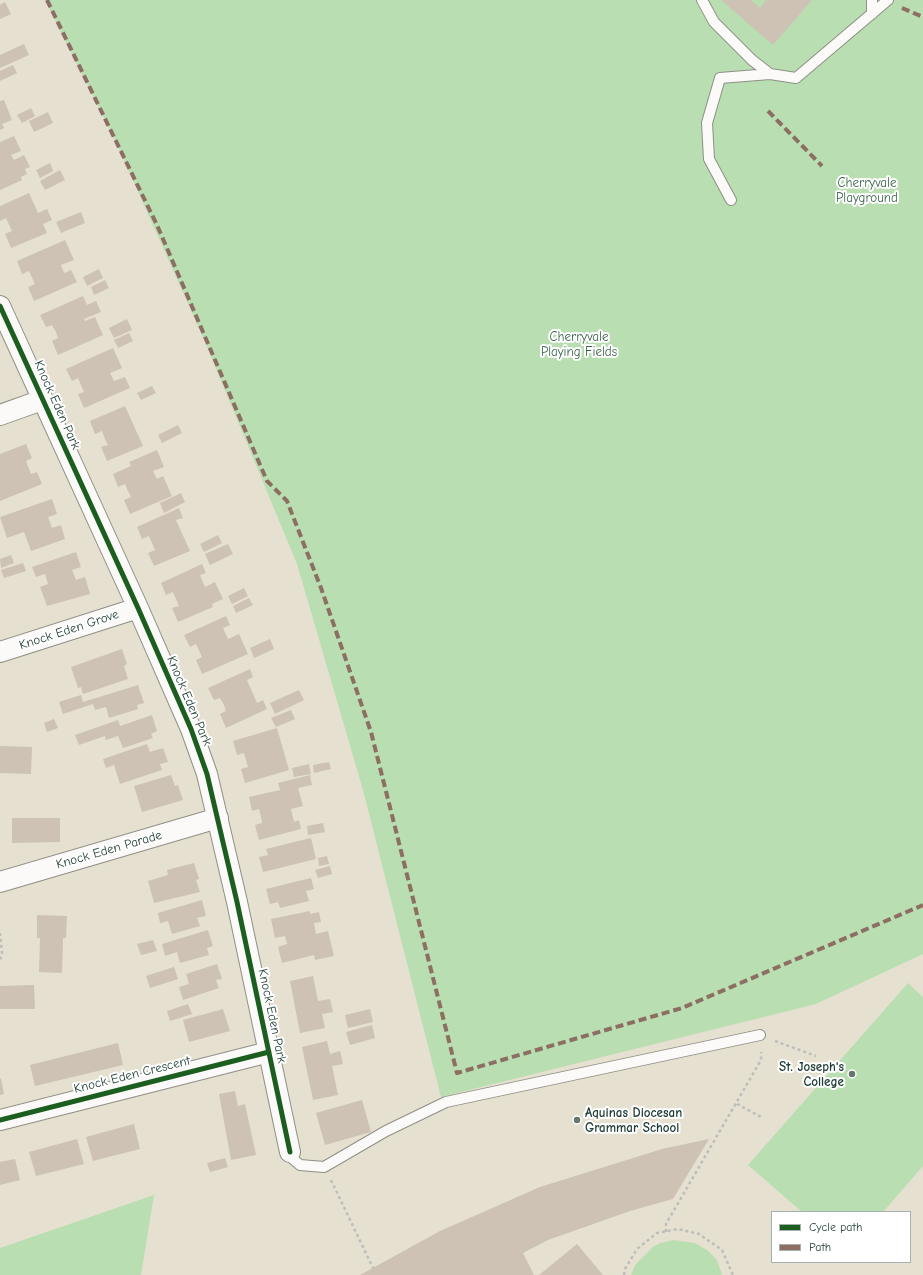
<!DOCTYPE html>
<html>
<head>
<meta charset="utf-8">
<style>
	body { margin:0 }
	#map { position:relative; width:923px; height:1275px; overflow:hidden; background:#e6e0d0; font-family:"Comic Neue",sans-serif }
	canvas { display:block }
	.legend { position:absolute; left:771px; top:1211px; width:140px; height:52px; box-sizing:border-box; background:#fff; border:1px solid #a5b1ae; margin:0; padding:5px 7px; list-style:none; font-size:12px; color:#1f3d34 }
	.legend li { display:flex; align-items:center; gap:8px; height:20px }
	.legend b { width:20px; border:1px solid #a5b1ae }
</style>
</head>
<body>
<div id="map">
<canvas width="923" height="1275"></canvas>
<ul class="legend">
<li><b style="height:5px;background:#1b5e20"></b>Cycle path</li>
<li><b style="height:5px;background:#8d6e63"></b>Path</li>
</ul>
</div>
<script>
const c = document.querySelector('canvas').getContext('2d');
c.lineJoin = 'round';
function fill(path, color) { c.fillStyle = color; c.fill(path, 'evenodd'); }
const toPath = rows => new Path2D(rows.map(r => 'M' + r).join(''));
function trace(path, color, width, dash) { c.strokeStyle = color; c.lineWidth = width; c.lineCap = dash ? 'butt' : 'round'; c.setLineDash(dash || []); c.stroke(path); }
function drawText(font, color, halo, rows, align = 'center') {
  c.font = font + ' "Comic Neue",sans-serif'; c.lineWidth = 4; c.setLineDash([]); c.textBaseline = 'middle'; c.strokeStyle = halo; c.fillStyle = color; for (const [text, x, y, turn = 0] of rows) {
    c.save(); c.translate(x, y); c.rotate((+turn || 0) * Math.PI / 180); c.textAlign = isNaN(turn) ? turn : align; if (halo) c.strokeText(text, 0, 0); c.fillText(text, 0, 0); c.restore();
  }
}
fill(toPath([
	[45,0,923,0,923,954,816,1004,441,1097,363,790,297,564,202,335,114,138],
	[908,983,923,997,923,1166,883,1212,802,1212,748,1165],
	[154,1195,141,1275,0,1275,0,1248],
	[674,1240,695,1243,707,1250,717,1260,722,1275,631,1275,635,1265,653,1247,660,1243]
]), '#b9deb1');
fill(toPath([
	[721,0,751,0,760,8,766,0,812,0,773,45],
	[5,2,11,14,0,19,0,5],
	[24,44,29,55,0,68,0,55],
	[13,65,17,73,0,81,0,71],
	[4,100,12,120,2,124,4,128,0,130,0,101],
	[31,108,35,116,22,123,17,115],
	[48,112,53,123,34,132,29,121],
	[14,136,21,151,11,155,14,160,24,155,30,167,25,169,27,174,21,177,22,180,0,190,0,142],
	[50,163,53,171,40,178,36,170],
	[60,170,65,180,45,190,40,181],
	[29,193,38,213,47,209,52,220,43,224,47,233,11,248,5,234,12,231,6,218,0,221,0,206],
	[81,212,85,223,61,233,56,222],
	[65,240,74,260,61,265,64,273,71,270,77,282,34,301,28,287,35,284,29,271,22,274,17,261],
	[99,269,103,278,87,286,83,277],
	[105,280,109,288,94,295,91,287],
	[83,296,87,305,96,301,101,312,84,319,85,321,95,317,103,335,58,355,52,341,58,338,56,332,52,325,46,327,40,315],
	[127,319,132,330,114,338,109,328],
	[129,333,133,341,118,348,114,340],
	[113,348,122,368,110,373,114,381,125,377,130,388,84,408,78,394,84,392,78,378,72,381,66,369],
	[152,386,156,393,141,400,137,393],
	[125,406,143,446,107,461,101,447,108,445,105,439,102,431,95,434,90,421],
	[178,425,182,433,162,443,158,435],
	[26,444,32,458,26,461,31,474,37,472,42,484,0,501,0,454],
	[157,450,164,467,153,471,157,479,163,476,172,496,130,514,124,500,131,497,128,491,125,484,118,487,113,474,131,466,129,462],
	[181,493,185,502,164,513,160,503],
	[52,499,57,514,48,517,52,528,61,525,65,539,31,551,24,532,7,538,0,517],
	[179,508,183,518,176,520,190,551,154,566,148,553,155,550,149,536,142,539,137,527],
	[218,535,222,543,204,552,200,544],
	[228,544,233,554,210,565,205,554],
	[76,552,81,567,72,570,76,580,85,577,90,594,47,606,40,587,48,584,45,574,36,577,32,567],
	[11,555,14,563,1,568,0,559],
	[23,563,26,571,4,578,1,570],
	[202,564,206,573,200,575,205,587,215,582,223,599,212,604,213,607,178,622,172,608,179,606,173,592,166,595,161,583],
	[244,588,248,596,232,604,228,596],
	[249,598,253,605,236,613,233,606],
	[226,616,230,625,223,628,228,639,239,634,248,654,202,674,196,660,202,657,196,644,190,647,184,635],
	[270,639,274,649,254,658,250,648],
	[122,649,127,664,124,666,128,679,83,694,81,687,78,688,71,667],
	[250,669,253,677,247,680,257,703,263,700,267,709,226,728,220,714,226,711,224,705,220,698,214,700,208,688],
	[138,685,144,703,137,705,138,709,109,718,106,707,95,710,93,704,63,714,59,702,81,695,83,702],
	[299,690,304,700,275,714,270,703],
	[291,710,295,719,276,727,271,718],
	[152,715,157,731,151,734,153,738,123,748,118,736,106,740,105,736,79,745,75,735,118,720,120,726],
	[54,719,58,728,47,732,44,723],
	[277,728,289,770,245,783,241,769,248,767,244,753,237,755,233,741],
	[147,744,150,752,163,748,168,762,160,764,162,770,120,784,114,765,106,768,103,759],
	[0,746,32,747,31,774,0,773],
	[329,762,331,769,314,773,313,765],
	[309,764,311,774,294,777,292,768],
	[171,775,175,786,178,785,183,800,142,812,134,786],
	[310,775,312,785,298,788,303,806,291,809,294,822,299,820,301,829,259,840,255,825,262,823,261,817,259,809,252,811,249,797,280,790,278,783],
	[12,818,60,818,60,842,12,843],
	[323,823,325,832,308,835,307,826],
	[311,838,316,859,263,872,259,857,268,855,266,849],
	[327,856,329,864,319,866,318,858],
	[194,863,199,879,196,880,200,892,154,903,148,881,168,875,167,870],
	[330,866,332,874,318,878,315,870],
	[311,878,314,889,306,891,309,901,280,908,278,902,270,904,266,889],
	[202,900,206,916,197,918,200,926,172,934,168,921,160,923,158,913],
	[310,911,310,914,319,912,321,922,314,923,316,934,328,931,334,956,315,960,314,955,282,963,278,947,287,944,285,936,275,938,271,919],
	[37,915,67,916,66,938,63,938,62,973,39,972,40,938,37,938],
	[208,930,213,946,207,948,209,955,180,963,177,952,165,956,162,944],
	[153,940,157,951,141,955,137,944],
	[217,964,222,979,216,980,219,988,183,1000,179,987,189,984,186,974],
	[174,967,178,979,150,988,146,976],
	[313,976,318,1001,330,999,333,1012,322,1014,325,1028,300,1033,290,981],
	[34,985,35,1009,0,1009,0,986],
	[188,1004,192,1014,170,1021,167,1011],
	[223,1009,230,1031,189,1042,183,1020],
	[370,1009,373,1022,348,1028,345,1015],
	[372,1025,375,1038,350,1045,346,1032],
	[327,1041,330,1054,340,1051,343,1064,332,1066,338,1095,313,1100,302,1047],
	[118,1043,123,1065,35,1086,30,1065],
	[1,1078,4,1094,0,1095,0,1079],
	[235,1091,238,1106,245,1104,256,1155,231,1160,219,1094],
	[362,1100,371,1132,325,1145,316,1113],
	[134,1124,140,1149,93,1161,86,1137],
	[77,1139,84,1164,36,1176,29,1152],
	[709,1139,673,1199,630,1211,548,1240,523,1253,534,1275,360,1275,440,1231,540,1187,662,1149],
	[225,1158,228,1167,210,1172,207,1163],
	[15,1159,20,1180,0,1185,0,1162],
	[577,1244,603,1275,539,1275]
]), '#cdc2b4');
const service = toPath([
	[702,0,714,22,752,60,770,74],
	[872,0,872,14],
	[731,200,709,159,707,123,720,78,770,74,796,78,888,0],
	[290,1152,293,1159,300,1165,324,1167,386,1131,446,1102,760,1035]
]);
const minor = toPath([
	[0,306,138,608,191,729,207,774,237,902,290,1152],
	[0,415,42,400],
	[0,652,138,608],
	[0,882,218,818],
	[0,1120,269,1052]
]);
trace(service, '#8e9086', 12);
trace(minor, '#8e9086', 22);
trace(toPath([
	[0,933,2,953,0,960],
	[775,1041,816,1056],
	[737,1104,761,1117],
	[331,1180,373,1268],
	[666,1232,666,1224,761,1060,761,1052],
	[624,1275,625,1269,637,1249,657,1233,678,1229,699,1234,722,1250,733,1275]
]), '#bcbebb', 2.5, [3, 3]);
trace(service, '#fbfaf8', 10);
trace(minor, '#fbfaf8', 20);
trace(toPath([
	[47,0,157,225,267,481,287,501,321,588,371,732,457,1073,682,1008,923,905],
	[902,8,923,17],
	[768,111,822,166]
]), '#8d6e63', 4, [8, 4]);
trace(toPath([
	[0,306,138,608,191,729,207,774,237,902,290,1152],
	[0,1120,269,1052]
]), '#1b5e20', 5);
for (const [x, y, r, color] of [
	[852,1074,4,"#65766b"],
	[577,1120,4,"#65766b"]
]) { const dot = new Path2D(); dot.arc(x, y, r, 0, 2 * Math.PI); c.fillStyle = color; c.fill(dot); trace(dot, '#fff', 1.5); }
drawText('13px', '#3c654d', '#fff', [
	["Cherryvale",867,183],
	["Playground",867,198],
	["Cherryvale",579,337],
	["Playing Fields",579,352]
]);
drawText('13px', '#1f3d34', '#fff', [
	["Knock Eden Park",57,405,66],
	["Knock Eden Grove",69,630,-18],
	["Knock Eden Park",189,701,67],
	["Knock Eden Parade",109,850,-16],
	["Knock Eden Park",272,1016,78],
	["Knock Eden Crescent",132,1075,-14]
]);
drawText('bold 13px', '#1f3d34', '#fff', [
	["St. Joseph's",844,1067],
	["College",844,1082],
	["Aquinas Diocesan",585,1113,"left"],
	["Grammar School",585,1128,"left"]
], 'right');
</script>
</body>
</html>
